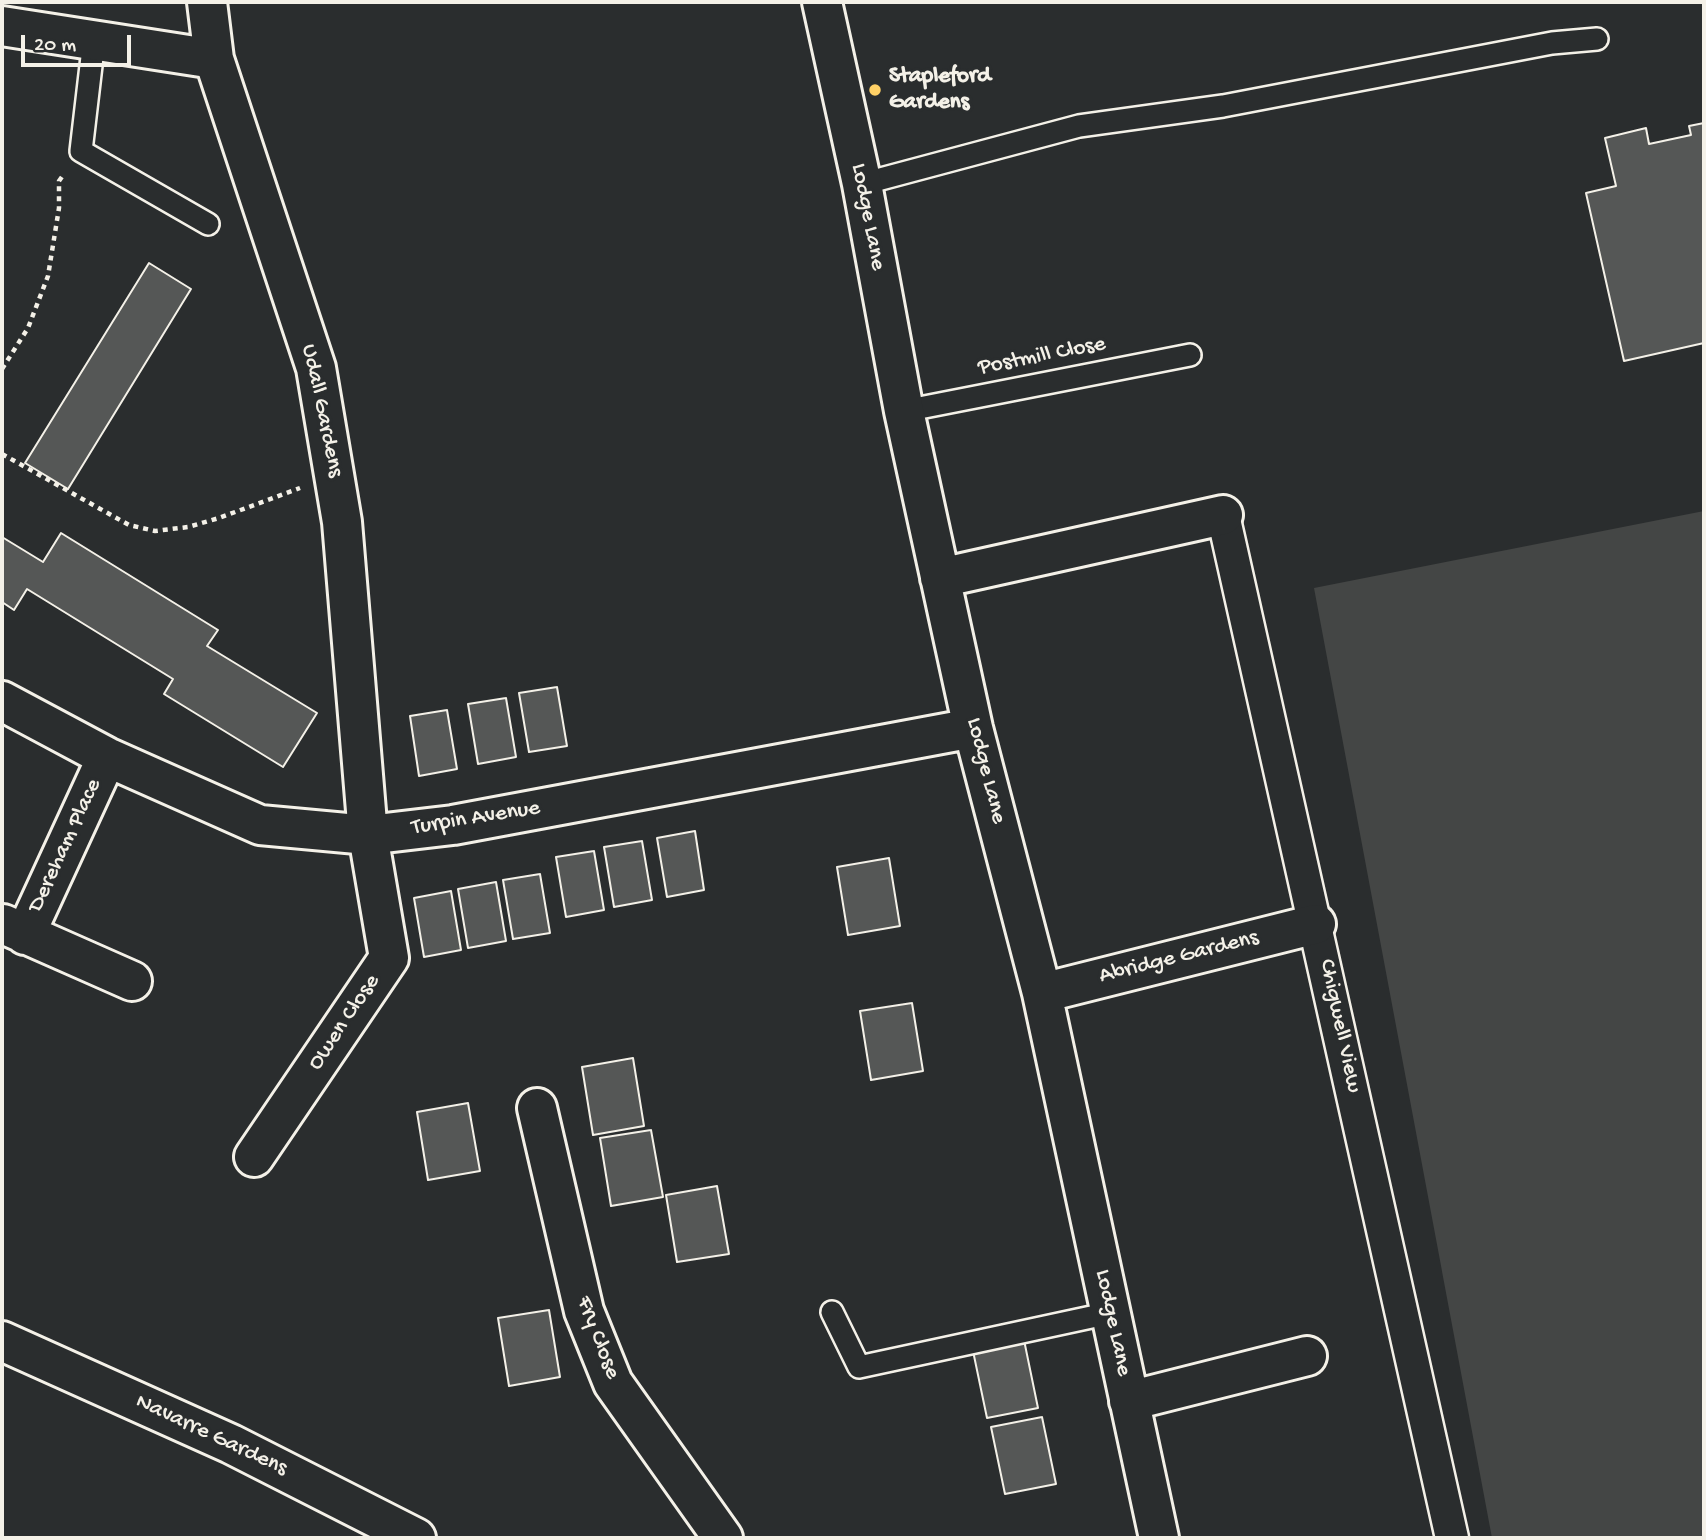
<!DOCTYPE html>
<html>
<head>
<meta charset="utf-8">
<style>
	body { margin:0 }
	#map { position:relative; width:1706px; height:1540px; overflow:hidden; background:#2a2d2e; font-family:"Gochi Hand",sans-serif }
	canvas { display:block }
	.frame { position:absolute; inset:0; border:4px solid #f4f1e8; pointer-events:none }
	.scale { position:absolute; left:21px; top:35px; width:110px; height:32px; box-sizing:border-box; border:4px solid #f4f1e8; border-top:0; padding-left:9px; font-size:21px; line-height:24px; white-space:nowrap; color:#f4f1e8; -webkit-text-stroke:5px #2a2d2e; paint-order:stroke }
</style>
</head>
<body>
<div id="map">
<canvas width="1706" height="1540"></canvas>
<div class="frame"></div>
<div class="scale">20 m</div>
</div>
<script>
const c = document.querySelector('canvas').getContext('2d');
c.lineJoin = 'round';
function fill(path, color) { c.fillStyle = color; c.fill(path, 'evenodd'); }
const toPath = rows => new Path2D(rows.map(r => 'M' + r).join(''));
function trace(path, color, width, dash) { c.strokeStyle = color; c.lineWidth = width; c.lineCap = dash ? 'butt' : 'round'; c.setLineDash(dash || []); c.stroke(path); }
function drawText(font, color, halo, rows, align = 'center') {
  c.font = font + ' "Gochi Hand",sans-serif'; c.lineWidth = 6; c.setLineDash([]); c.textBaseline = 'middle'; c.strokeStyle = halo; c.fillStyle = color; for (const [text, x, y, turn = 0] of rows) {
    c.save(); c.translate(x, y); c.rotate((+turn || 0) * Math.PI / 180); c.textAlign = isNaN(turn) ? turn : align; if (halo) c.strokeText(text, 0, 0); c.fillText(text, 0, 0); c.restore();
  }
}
fill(toPath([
	[1704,511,1704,1538,1492,1538,1314,588]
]), '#444645');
const building = toPath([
	[1704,123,1704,343,1624,361,1586,193,1616,186,1605,138,1646,128,1649,144,1691,135,1689,126,1704,123],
	[149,263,191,289,68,489,25,463,149,263],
	[61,533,218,630,207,646,317,713,283,767,164,694,173,679,27,589,14,610,2,602,2,537,43,562,61,533],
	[557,687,567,746,529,752,519,693,557,687],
	[506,698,516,757,478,764,468,704,506,698],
	[447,710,457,769,419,776,410,716,447,710],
	[695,831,704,890,667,897,657,838,695,831],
	[642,841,652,900,614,907,604,847,642,841],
	[594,851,604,910,566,917,556,857,594,851],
	[889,858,900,926,848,935,837,867,889,858],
	[540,874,550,933,513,939,503,880,540,874],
	[496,882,506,941,468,948,458,889,496,882],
	[451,891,461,950,424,957,414,898,451,891],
	[912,1003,923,1071,871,1080,860,1011,912,1003],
	[633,1058,644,1126,593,1135,582,1067,633,1058],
	[468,1103,480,1171,428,1180,417,1112,468,1103],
	[651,1130,663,1197,611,1206,600,1138,651,1130],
	[717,1186,729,1254,677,1262,666,1195,717,1186],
	[549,1310,560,1377,509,1386,498,1318,549,1310],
	[1024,1340,1038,1408,987,1418,973,1351,1024,1340],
	[1042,1417,1056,1484,1005,1494,991,1427,1042,1417]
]);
fill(building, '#555756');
trace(building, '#f4f1e8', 2);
const service = toPath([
	[94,40,81,151,208,224],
	[862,184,1079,126,1223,106,1552,43,1597,39],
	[904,411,1190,355],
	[832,1312,859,1367,1110,1313]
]);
const pedestrian = toPath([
	[1223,515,1452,1538]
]);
const minor = toPath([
	[207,2,214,59,316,368,342,522,368,835,389,958,254,1157],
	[822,2,862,184,904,411,973,728,1042,993,1159,1538],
	[2,26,214,59],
	[940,578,1223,515],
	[2,701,107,757,260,825,368,835,453,825,973,728],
	[3,924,132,981],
	[25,935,107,757],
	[1042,993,1316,924],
	[537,1108,584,1311,613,1383,723,1538],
	[2,1341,231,1444,416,1538],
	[1129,1401,1307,1356]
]);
trace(service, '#f4f1e8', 26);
trace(pedestrian, '#f4f1e8', 37);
trace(minor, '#f4f1e8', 44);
trace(toPath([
	[2,369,28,328,48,276,59,208,59,181,64,174],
	[2,454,129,525,155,531,188,527,219,518,300,488]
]), '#f4f1e8', 4.5, [5, 5]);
trace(service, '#2a2d2e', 21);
trace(pedestrian, '#2a2d2e', 32);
trace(minor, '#2a2d2e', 38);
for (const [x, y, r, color] of [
	[875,90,7,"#ffd166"]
]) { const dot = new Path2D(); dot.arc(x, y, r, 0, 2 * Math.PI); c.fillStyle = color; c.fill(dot); trace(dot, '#2a2d2e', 2.5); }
drawText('bold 23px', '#f4f1e8', '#2a2d2e', [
	["Stapleford",889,77],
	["Gardens",889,103]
], 'left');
drawText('23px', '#f4f1e8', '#2a2d2e', [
	["Lodge Lane",867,217,79],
	["Postmill Close",1042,357,-11],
	["Udall Gardens",321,411,78],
	["Lodge Lane",985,771,76],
	["Turpin Avenue",476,819,-9],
	["Dereham Place",66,846,-65],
	["Abridge Gardens",1179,958,-14],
	["Owen Close",345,1023,-56],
	["Chigwell View",1339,1026,78],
	["Lodge Lane",1112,1323,78],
	["Fry Close",597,1338,69],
	["Navarre Gardens",211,1436,25]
]);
</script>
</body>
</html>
